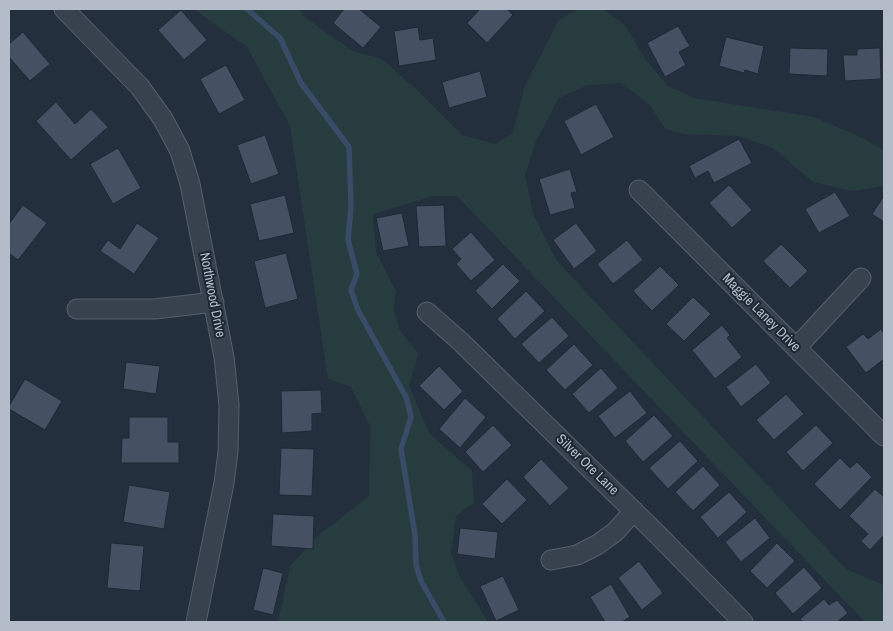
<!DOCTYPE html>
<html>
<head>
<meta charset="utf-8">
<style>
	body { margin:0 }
	#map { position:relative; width:893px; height:631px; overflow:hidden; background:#242f3e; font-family:"Archivo Narrow",sans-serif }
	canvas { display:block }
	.frame { position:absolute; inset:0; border:10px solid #b4bcc9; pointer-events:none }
</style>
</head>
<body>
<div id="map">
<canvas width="893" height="631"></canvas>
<div class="frame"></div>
</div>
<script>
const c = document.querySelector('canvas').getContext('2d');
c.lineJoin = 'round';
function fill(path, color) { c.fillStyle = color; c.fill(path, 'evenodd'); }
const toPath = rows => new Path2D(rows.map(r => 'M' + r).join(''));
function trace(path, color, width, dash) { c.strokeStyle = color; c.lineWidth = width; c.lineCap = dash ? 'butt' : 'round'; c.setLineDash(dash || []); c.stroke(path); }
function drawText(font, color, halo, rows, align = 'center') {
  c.font = font + ' "Archivo Narrow",sans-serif'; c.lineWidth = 4; c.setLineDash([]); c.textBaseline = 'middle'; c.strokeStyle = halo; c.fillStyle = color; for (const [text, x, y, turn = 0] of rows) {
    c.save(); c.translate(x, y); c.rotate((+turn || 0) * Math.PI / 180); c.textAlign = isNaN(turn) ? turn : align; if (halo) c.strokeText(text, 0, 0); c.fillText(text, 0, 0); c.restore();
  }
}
fill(toPath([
	[193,9,300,9,303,16,353,51,382,59,414,87,462,135,495,144,513,133,524,88,558,21,577,9,603,9,625,25,646,60,668,86,694,98,814,117,856,135,884,150,884,186,852,191,813,182,773,148,739,136,684,134,665,129,650,105,621,83,588,85,559,98,536,141,525,175,533,214,557,261,846,569,884,585,884,622,865,622,457,196,433,196,373,214,376,252,396,291,394,308,399,329,418,354,409,386,429,433,472,471,474,503,456,516,451,553,459,575,488,622,278,622,290,566,320,534,369,496,370,426,351,387,328,379,290,126,247,47]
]), '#263c3f');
trace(toPath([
	[247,9,280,38,301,83,349,147,351,207,348,240,357,274,351,290,358,310,406,397,411,417,401,449,415,535,416,565,421,581,444,622]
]), '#394c67', 5.5);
const building = toPath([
	[344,9,359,9,381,27,363,48,333,23,344,9],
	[480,9,507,9,513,15,487,43,467,23,480,9],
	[181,10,207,40,184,60,158,30,181,10],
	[678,26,690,46,679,52,686,65,665,77,647,43,678,26],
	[418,27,420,40,433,38,436,60,399,66,394,31,418,27],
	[23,32,50,64,30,81,9,57,9,44,23,32],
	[726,37,764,46,758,74,745,70,744,73,719,66,726,37],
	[790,48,828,49,827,76,789,74,790,48],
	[880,48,881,79,845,81,843,55,857,55,857,49,880,48],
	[226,65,245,100,219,114,200,79,226,65],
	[480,71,487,97,449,108,442,82,480,71],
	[56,102,75,124,91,109,108,127,71,160,36,121,56,102],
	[596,104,614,137,581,155,564,121,596,104],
	[265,135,279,174,251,184,237,145,265,135],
	[739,139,752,163,714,183,708,171,695,178,689,166,739,139],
	[118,148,141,188,113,204,90,164,118,148],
	[570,169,577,192,571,193,575,208,550,215,539,179,570,169],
	[729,185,752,210,732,228,709,203,729,185],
	[835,192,850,216,819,233,805,209,835,192],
	[285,195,294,233,259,241,250,204,285,195],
	[884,196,884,222,872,214,884,196],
	[23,205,47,223,18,260,9,253,9,224,23,205],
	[444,205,446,246,419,247,416,206,444,205],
	[402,213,409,246,383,251,376,218,402,213],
	[137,223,159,238,134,274,100,251,108,240,120,249,137,223],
	[576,223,597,251,574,269,553,240,576,223],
	[471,232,495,260,471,281,456,264,461,259,452,249,471,232],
	[627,240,643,260,613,284,597,264,627,240],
	[781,244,808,271,790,288,763,261,781,244],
	[286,253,298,299,265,308,254,261,286,253],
	[503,264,520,281,492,309,475,291,503,264],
	[660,266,679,285,652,311,633,291,660,266],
	[526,291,545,311,515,339,497,319,526,291],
	[693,297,711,314,684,341,666,324,693,297],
	[552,317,569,336,539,363,521,344,552,317],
	[722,325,730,335,727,338,742,357,715,379,692,350,722,325],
	[881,329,884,334,884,359,866,373,846,347,863,334,868,339,881,329],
	[574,344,593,365,565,390,546,370,574,344],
	[126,362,160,366,156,394,123,389,126,362],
	[756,364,771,383,741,407,726,387,756,364],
	[439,366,463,391,444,410,419,386,439,366],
	[601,368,618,388,589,413,572,394,601,368],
	[25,379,62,401,45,430,9,409,9,406,25,379],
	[321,390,322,413,312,414,312,431,282,433,281,391,321,390],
	[630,391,647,413,615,438,598,416,630,391],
	[786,394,804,414,774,440,756,420,786,394],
	[465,398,486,417,460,448,439,429,465,398],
	[654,415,673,436,643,462,625,441,654,415],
	[129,417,168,417,168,442,179,442,179,463,121,463,122,438,129,438,129,417],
	[493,425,512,445,483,472,465,452,493,425],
	[816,425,833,443,803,471,786,452,816,425],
	[680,441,698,461,668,489,649,468,680,441],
	[281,448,314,449,312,496,279,495,281,448],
	[840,458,850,468,857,462,872,477,840,510,814,484,840,458],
	[541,459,569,488,550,506,523,477,541,459],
	[703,466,720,485,693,511,675,492,703,466],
	[507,479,527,500,502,524,482,504,507,479],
	[129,485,170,492,164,529,123,522,129,485],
	[875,489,884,497,884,535,870,550,861,541,868,534,849,516,875,489],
	[729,492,747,512,718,538,700,517,729,492],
	[273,514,314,516,313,549,271,546,273,514],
	[755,518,770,538,741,562,725,542,755,518],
	[460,528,498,532,495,559,457,554,460,528],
	[111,543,144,546,140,591,107,588,111,543],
	[777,543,795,561,767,588,750,571,777,543],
	[639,561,663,593,642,610,618,578,639,561],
	[804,567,822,588,793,614,775,593,804,567],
	[263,568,283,573,273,615,253,610,263,568],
	[503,576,519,610,496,621,480,586,503,576],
	[611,584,630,617,622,622,605,622,590,597,611,584],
	[824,599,829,605,837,600,848,613,837,622,803,622,800,619,824,599]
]);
fill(building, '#455162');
trace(building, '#1f2835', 1);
const minor = toPath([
	[64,9,140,87,163,119,180,151,190,184,224,357,229,405,228,452,224,483,196,622],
	[639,190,884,436],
	[77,309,155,309,214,302],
	[427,312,461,342,658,535,743,622],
	[796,348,861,278],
	[551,560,577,555,597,545,615,532,634,511]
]);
trace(minor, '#565f6c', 21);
trace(minor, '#38414e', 19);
drawText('14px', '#b4bcc9', '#1d2633', [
	["Northwood Drive",212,295,79],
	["Maggie Laney Drive",761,313,45],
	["Silver Ore Lane",587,465,44]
]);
</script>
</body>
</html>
